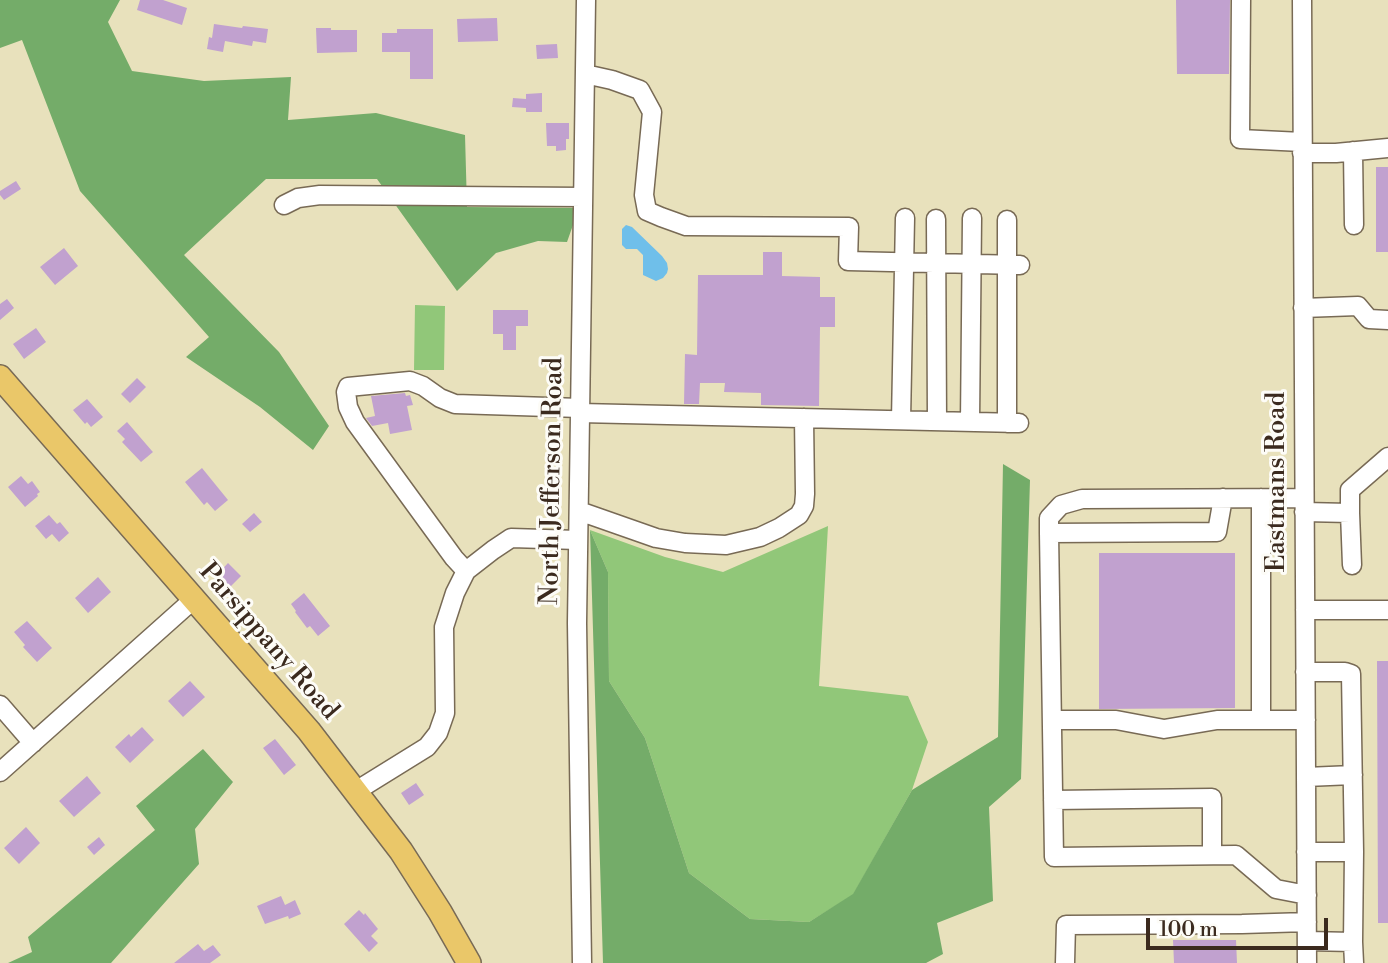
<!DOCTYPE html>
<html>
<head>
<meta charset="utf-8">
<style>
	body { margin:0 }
	#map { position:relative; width:1388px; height:963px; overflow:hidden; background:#e8e1bc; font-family:"Libre Bodoni",serif }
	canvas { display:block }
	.scale { position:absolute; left:1146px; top:918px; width:182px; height:32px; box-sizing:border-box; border:4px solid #3b2a1e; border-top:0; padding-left:9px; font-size:21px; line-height:24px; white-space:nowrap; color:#3b2a1e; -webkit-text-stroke:5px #fdfcf7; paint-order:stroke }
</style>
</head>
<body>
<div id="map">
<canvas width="1388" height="963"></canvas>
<div class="scale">100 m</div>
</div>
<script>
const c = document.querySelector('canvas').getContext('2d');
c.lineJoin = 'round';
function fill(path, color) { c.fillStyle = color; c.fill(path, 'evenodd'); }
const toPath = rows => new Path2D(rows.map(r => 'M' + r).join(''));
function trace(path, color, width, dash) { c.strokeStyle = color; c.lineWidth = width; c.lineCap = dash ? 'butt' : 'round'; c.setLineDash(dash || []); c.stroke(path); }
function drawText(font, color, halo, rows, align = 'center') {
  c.font = font + ' "Libre Bodoni",serif'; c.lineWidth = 6; c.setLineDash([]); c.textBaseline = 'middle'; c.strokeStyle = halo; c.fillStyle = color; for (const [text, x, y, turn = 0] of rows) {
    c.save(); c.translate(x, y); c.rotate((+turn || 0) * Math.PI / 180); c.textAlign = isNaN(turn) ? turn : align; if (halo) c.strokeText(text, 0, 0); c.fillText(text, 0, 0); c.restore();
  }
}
fill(toPath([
	[415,305,445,306,444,370,414,370],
	[828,526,819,686,908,696,928,742,912,790,853,895,809,922,750,919,689,873,645,738,609,681,608,572,590,530,665,557,723,572]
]), '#91c779');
fill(toPath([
	[0,0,120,0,108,22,132,71,204,81,291,77,288,120,376,113,465,135,467,207,579,208,567,242,538,241,496,253,457,291,377,179,266,179,184,255,279,352,329,426,313,450,260,407,186,357,209,337,80,191,22,40,0,48],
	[1003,464,1030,480,1021,779,989,807,993,901,937,923,943,954,926,963,603,963,590,530,608,572,609,681,645,738,689,873,750,919,809,922,853,894,912,790,998,737],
	[203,749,233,782,195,829,199,864,111,963,8,963,32,952,28,937,155,830,136,806]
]), '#74ac69');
fill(toPath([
	[626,225,632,227,662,256,667,263,668,269,667,273,663,278,656,281,643,275,643,255,637,249,626,249,622,245,622,229]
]), '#6fbfea');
fill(toPath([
	[140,0,163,0,187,8,182,25,137,10],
	[1176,0,1230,0,1229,74,1177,74],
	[497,18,498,41,458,42,457,19],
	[214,24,242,28,243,26,268,29,266,43,253,41,252,46,225,41,223,52,207,49,209,37,212,38],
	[316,28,331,28,331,30,357,30,357,52,317,53],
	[397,29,433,29,433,79,410,79,410,52,382,52,382,33,397,33],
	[557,44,558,58,537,59,536,45],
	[542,93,542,112,526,112,526,108,512,107,513,98,526,99,526,94],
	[546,123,569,123,569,139,566,139,566,150,556,151,556,146,547,146],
	[1376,167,1388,167,1388,252,1376,252],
	[16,181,21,189,4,200,0,195,0,191],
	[64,248,78,266,55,285,40,267],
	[763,252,782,252,782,276,820,277,820,297,835,297,835,327,820,327,819,406,761,405,761,393,724,392,725,383,700,383,699,404,684,404,685,354,697,355,698,275,763,275],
	[7,299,14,308,0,320,0,304],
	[493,310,528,310,528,326,516,326,516,350,503,350,503,334,493,334],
	[36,328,46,342,24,359,13,344],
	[137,378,146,387,130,403,121,394],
	[405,393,406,396,410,395,413,405,407,406,412,430,390,434,388,423,372,426,366,418,375,416,371,396],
	[87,399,103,417,91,427,87,422,85,424,73,410],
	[127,422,152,451,153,452,141,462,122,442,125,439,117,431],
	[202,468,228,500,215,511,207,502,204,505,185,482],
	[21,476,28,484,32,481,40,492,37,494,38,496,25,507,8,487],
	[254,513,262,522,250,532,242,524],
	[49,515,57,524,60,522,69,533,59,542,52,534,46,539,35,526],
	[1099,553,1235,553,1235,708,1099,709],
	[228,563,241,576,230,587,224,582,221,585,214,578],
	[98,577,111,592,88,613,75,598],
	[304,593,330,626,318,636,310,626,307,628,295,612,296,611,291,604],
	[27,621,52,648,37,662,23,647,25,645,14,632],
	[1377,661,1388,661,1388,923,1378,923],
	[190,681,205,697,183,717,168,701],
	[142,727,154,740,130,763,115,747,129,734,131,737],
	[275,739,296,765,284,775,263,748],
	[87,776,101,793,74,817,59,801],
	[416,783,424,795,409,805,401,793],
	[26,827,40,843,19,864,4,848],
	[99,837,105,845,94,855,87,847],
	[281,896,285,905,295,900,301,914,289,919,288,916,265,924,257,906],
	[359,910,364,915,365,913,378,929,371,936,378,943,369,952,344,924],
	[1173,940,1236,940,1237,963,1174,963],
	[198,944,204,951,213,945,221,955,210,963,174,963]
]), '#c1a1cf');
const minor = toPath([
	[1241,0,1240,139,1302,142],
	[1302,0,1307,963],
	[585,74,612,80,640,90,652,112,644,195,647,211,661,217,686,226,849,227,848,261,1020,265],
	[1353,151,1354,225],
	[1302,153,1336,153,1388,148],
	[284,205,298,198,320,195,583,197],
	[936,219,937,421],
	[1303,308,1358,306,1369,319,1388,320],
	[580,413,1019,423],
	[901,420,905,218],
	[970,422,972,218],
	[1007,423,1007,220],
	[1304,498,1082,499,1061,505,1049,518,1049,533,1054,857,1236,855,1276,889,1307,895],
	[579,511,656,538,685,543,726,545,760,537,779,528,799,515,804,506,805,494,804,418],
	[1304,512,1350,513,1352,565],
	[1350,513,1350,490,1388,457],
	[1049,533,1217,532,1223,498],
	[466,571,454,558,355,422,348,407,346,392,348,387,410,381,423,386,440,398,455,404,580,408],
	[1305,610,1388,610],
	[1305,672,1345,672,1351,674,1354,852,1353,942,1307,941],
	[0,705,33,743],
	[1052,720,1116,720,1164,729,1217,720,1306,720],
	[1261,720,1261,498],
	[0,772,194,599],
	[1306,777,1353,775],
	[356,791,427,747,438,733,445,713,444,627,455,593,466,571,493,550,511,538,578,540],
	[1053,800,1212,798,1212,855],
	[1306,852,1354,852],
	[1353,942,1354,963],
	[582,963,577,623,586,0],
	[1065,963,1066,925,1242,924,1307,922]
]);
const major = toPath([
	[0,377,309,731,401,851,440,912,469,963]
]);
trace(minor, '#786a55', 21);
trace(major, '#786a55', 26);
trace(minor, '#fff', 18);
trace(major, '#eac769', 23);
drawText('26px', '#3b2a1e', '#fdfcf7', [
	["North Jefferson Road",553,481,-89],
	["Eastmans Road",1278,482,-90],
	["Parsippany Road",268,642,49]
]);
</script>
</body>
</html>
